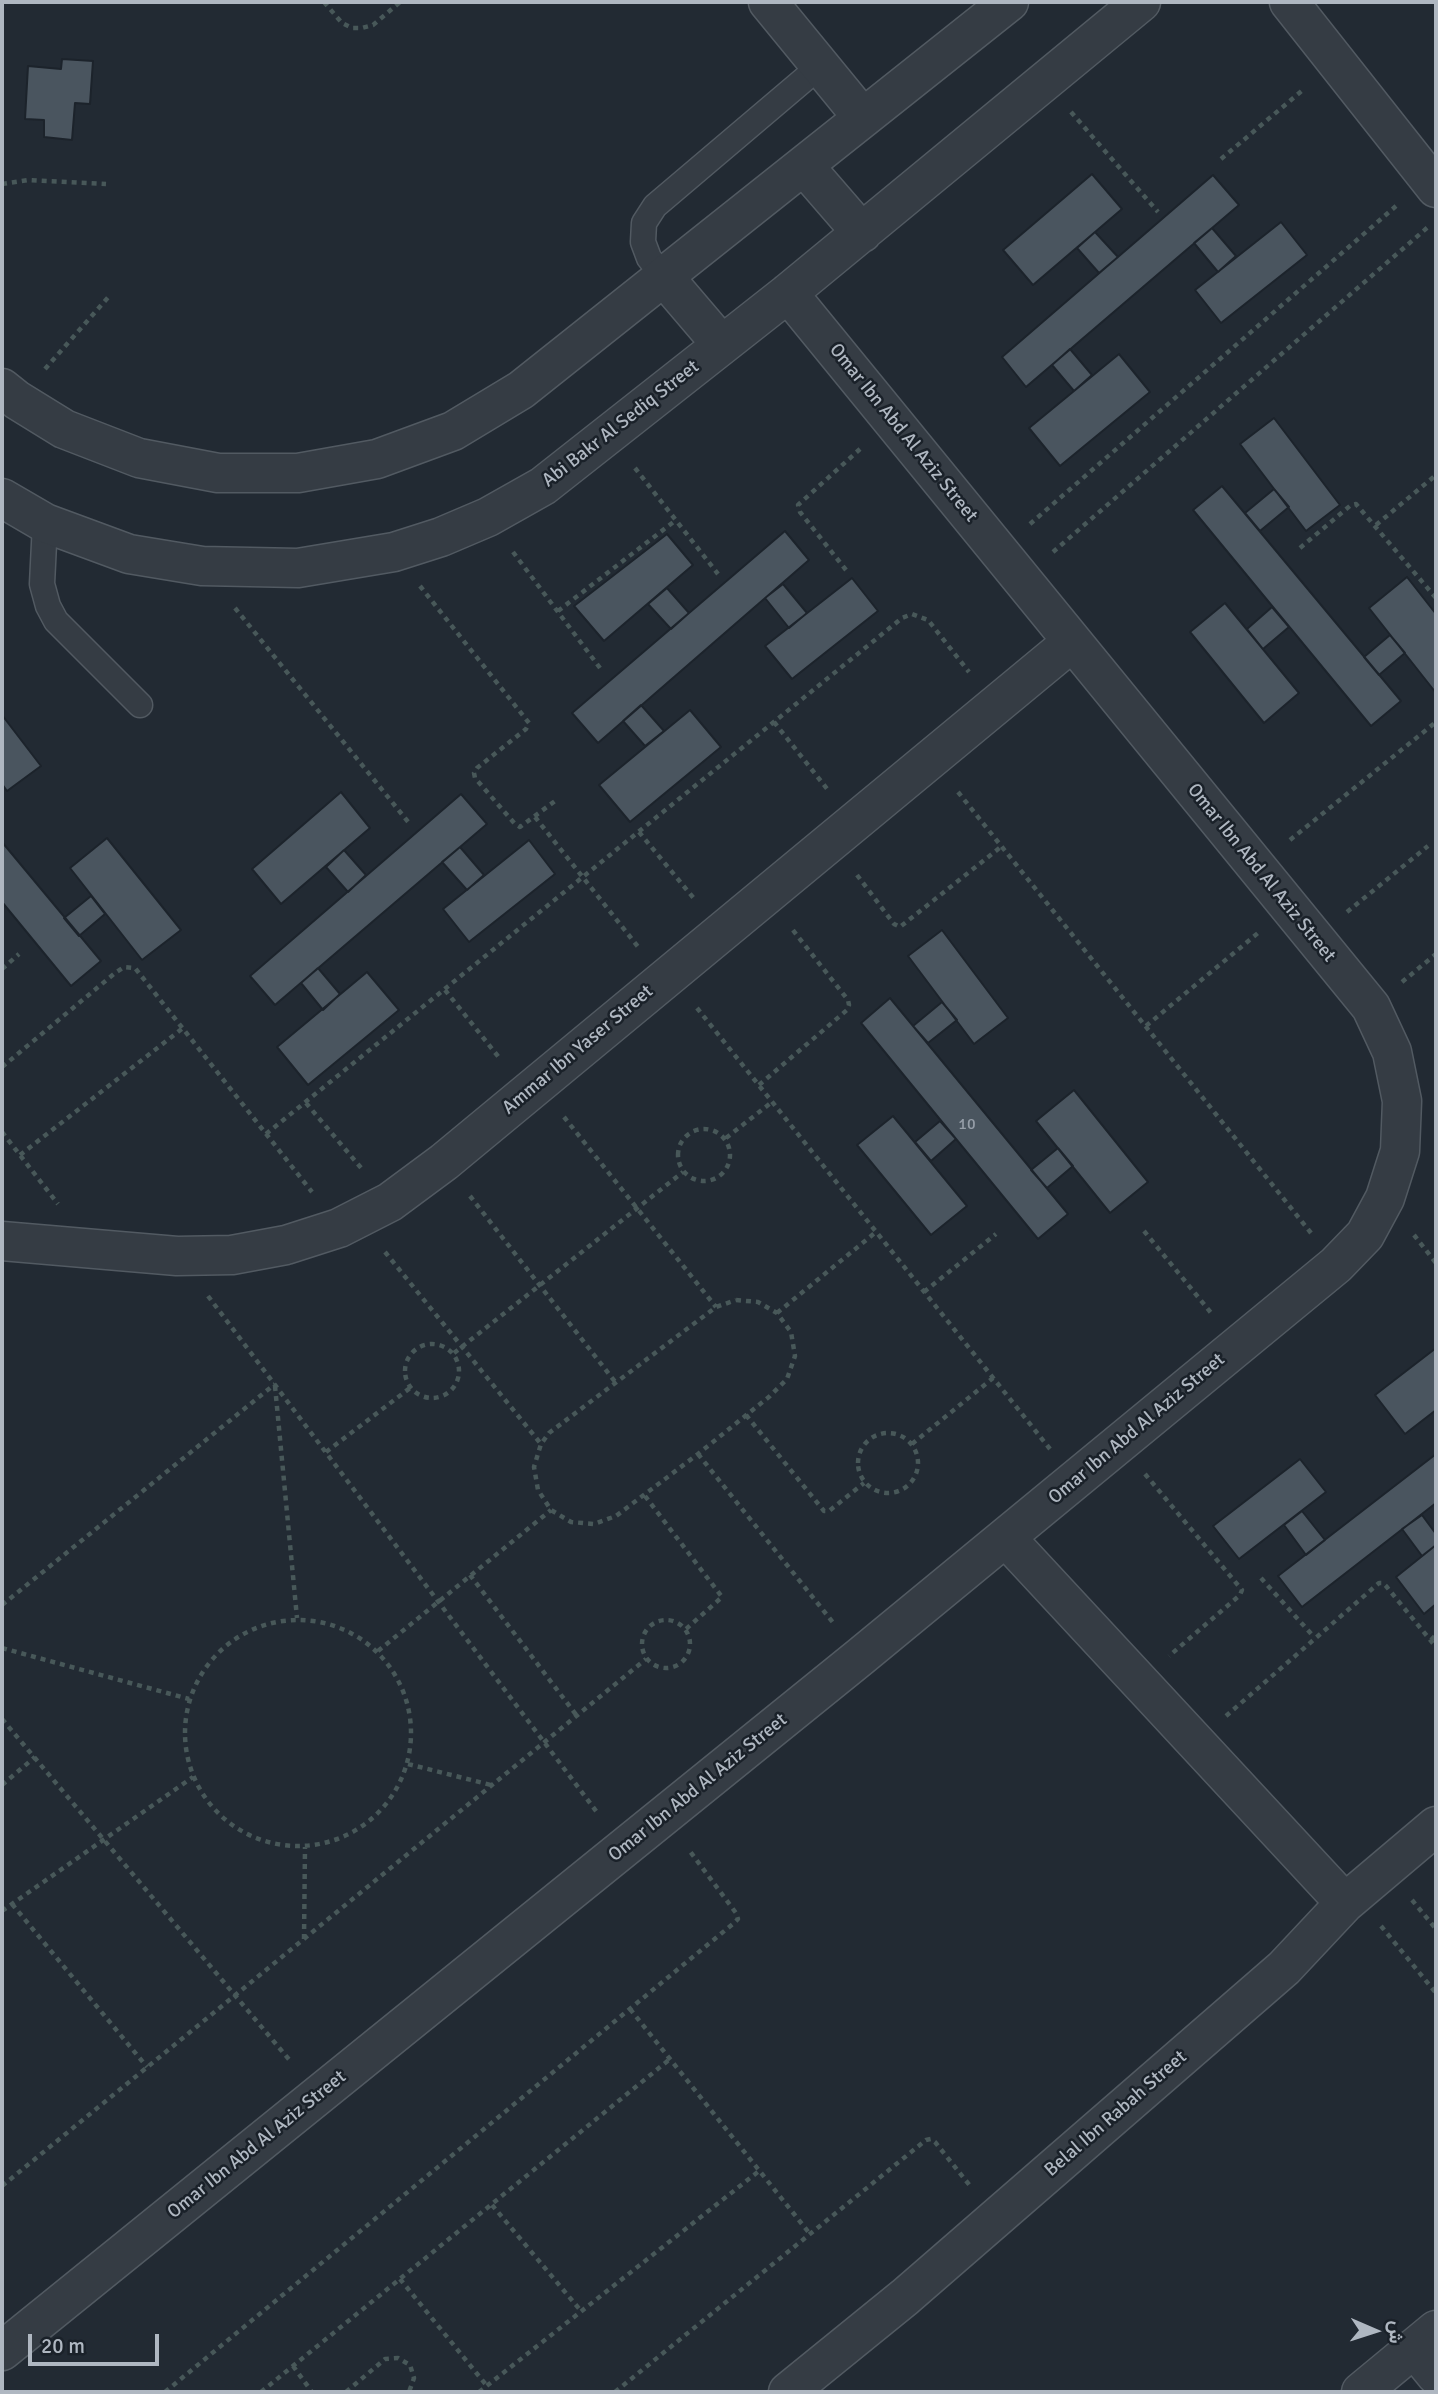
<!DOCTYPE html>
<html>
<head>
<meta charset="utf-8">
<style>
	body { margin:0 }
	#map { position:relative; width:1438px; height:2394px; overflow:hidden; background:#222a33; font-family:Signika,Vazirmatn,sans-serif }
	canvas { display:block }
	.frame { position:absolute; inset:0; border:4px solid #afb7c1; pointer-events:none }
	.north { position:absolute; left:1340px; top:2296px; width:70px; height:70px; -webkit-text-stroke:5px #1a2129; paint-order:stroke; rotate:93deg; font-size:19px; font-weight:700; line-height:28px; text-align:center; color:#afb7c1 }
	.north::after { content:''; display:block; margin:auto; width:24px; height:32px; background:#afb7c1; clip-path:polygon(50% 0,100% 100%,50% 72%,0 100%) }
	.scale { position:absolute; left:28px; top:2334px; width:131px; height:32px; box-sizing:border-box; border:4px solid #afb7c1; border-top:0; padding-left:9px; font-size:21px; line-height:24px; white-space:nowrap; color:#afb7c1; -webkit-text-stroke:5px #1a2129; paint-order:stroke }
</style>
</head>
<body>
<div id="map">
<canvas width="1438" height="2394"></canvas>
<div class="frame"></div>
<div class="north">ش</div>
<div class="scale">20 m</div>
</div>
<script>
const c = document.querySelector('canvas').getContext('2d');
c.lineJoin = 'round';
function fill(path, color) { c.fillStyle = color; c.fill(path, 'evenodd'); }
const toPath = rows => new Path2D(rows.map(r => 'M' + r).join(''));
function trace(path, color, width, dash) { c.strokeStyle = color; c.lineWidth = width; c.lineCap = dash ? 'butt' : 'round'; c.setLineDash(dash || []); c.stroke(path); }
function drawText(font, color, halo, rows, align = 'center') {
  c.font = font + ' Signika,sans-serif'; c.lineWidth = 5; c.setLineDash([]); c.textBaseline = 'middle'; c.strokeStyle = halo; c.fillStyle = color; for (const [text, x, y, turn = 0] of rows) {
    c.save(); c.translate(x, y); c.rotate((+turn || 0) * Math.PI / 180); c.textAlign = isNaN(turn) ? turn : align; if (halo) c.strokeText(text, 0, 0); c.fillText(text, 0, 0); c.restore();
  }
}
const building = toPath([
	[62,59,93,61,90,104,75,103,72,140,44,137,44,120,25,119,28,66,61,69,62,59],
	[1092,174,1122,209,1033,285,1003,250,1092,174],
	[1213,175,1239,205,1026,387,1002,357,1213,175],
	[1281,222,1307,255,1221,323,1195,290,1281,222],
	[1212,228,1236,256,1218,272,1194,243,1212,228],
	[1095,232,1118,257,1099,273,1077,248,1095,232],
	[1070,349,1092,375,1074,391,1052,365,1070,349],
	[1119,354,1150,392,1060,466,1029,428,1119,354],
	[1274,418,1340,505,1306,531,1240,444,1274,418],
	[1222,486,1401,701,1371,726,1193,510,1222,486],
	[1274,489,1289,507,1260,531,1245,513,1274,489],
	[785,531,809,560,598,743,572,713,785,531],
	[667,534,693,565,604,641,574,606,667,534],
	[1407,577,1436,614,1436,693,1369,608,1407,577],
	[852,578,878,611,792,679,765,646,852,578],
	[783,584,807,613,789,628,765,598,783,584],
	[667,588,689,613,671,629,648,604,667,588],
	[1225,603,1299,693,1264,723,1190,632,1225,603],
	[1272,607,1289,627,1263,649,1247,629,1272,607],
	[1390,635,1405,653,1379,675,1364,657,1390,635],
	[641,705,664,731,645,746,623,721,641,705],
	[690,710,721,747,630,822,599,785,690,710],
	[2,715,41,766,7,791,2,784,2,715],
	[341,792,370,828,281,904,252,869,341,792],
	[461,794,487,824,275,1005,250,976,461,794],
	[107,838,181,930,142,960,70,868,107,838],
	[529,840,555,874,469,942,443,909,529,840],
	[2,842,101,961,71,986,2,902,2,842],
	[460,847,484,875,467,890,442,862,460,847],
	[344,850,366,875,348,892,326,867,344,850],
	[91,896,105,914,79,936,64,918,91,896],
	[942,930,1008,1018,974,1044,908,956,942,930],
	[318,968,340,994,323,1010,301,983,318,968],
	[367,972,399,1010,308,1085,277,1047,367,972],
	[890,998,1068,1214,1038,1239,861,1023,890,998],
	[942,1002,957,1020,928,1043,913,1026,942,1002],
	[1074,1090,1148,1182,1110,1213,1036,1121,1074,1090],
	[893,1116,967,1206,931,1235,857,1145,893,1116],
	[940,1121,956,1139,931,1161,915,1142,940,1121],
	[1058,1148,1073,1166,1047,1188,1031,1170,1058,1148],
	[1436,1348,1436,1410,1405,1434,1375,1395,1436,1348],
	[1436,1454,1436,1503,1302,1607,1278,1576,1436,1454],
	[1300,1459,1326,1492,1239,1559,1213,1526,1300,1459],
	[1302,1511,1325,1540,1306,1555,1284,1525,1302,1511],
	[1422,1515,1436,1534,1436,1545,1422,1556,1402,1529,1422,1515],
	[1436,1545,1436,1604,1424,1614,1396,1577,1436,1545]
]);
fill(building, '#4a555f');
trace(building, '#1c232b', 2);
const lane = toPath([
	[664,277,649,258,643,242,644,223,655,206,820,66],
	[45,523,42,584,48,606,56,621,140,705]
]);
const street = toPath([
	[768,2,863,118],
	[1289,2,1436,188],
	[804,166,862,233],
	[664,277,722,345],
	[2,388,17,400,64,429,139,458,218,473,298,473,377,459,453,431,521,390,1009,2],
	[2,498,45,523,129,554,202,566,298,568,394,552,441,537,488,517,543,486,788,293,1141,2],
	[2,1241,177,1256,232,1255,286,1245,339,1228,390,1202,444,1162,1072,642],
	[1006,1538,1345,1903],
	[1414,2348,1436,2375],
	[2,2351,860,1657,1336,1265,1365,1235,1385,1198,1400,1151,1402,1101,1392,1052,1371,1007,788,293],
	[788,2392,905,2297,1284,1968,1345,1903,1436,1826],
	[1361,2392,1436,2330]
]);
trace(lane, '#525a62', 27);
trace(street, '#525a62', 41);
trace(toPath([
	[324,2,342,23,352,28,362,28,373,25,400,2],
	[1071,112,1158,212],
	[1221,159,1304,89],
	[2,184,28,180,106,184],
	[45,369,111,294],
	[635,468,718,574],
	[1030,524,1396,206],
	[1376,525,1436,475],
	[1300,548,1351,505,1356,504,1436,598],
	[513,552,600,668],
	[1053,552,1428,227],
	[846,570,800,512,798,505,860,449],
	[420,586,529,723,526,729,477,768,474,773,475,778,515,824,520,827,555,801],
	[235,608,409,823],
	[558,611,676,520],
	[774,722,828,790],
	[958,792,1311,1233],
	[535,817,639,948],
	[639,832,696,901],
	[1290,840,1436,722],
	[857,875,894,924,900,927,1002,846],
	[1347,912,1428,846],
	[2,969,19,954],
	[1402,982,1436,954],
	[445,990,501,1060],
	[697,1008,1050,1449],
	[1146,1026,1258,933],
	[2,1067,115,973,124,967,135,968,312,1192],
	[759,1085,847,1010,849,1005,848,1000,792,929],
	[306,1103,362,1169],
	[564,1117,716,1307],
	'678 1155a26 26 0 1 1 52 0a26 26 0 1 1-52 0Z',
	[2,1132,58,1204],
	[266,1134,902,618,912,614,928,620,969,672],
	[726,1138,772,1102],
	[20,1155,183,1028],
	[470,1196,616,1383],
	[1144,1231,1212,1314],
	[1414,1235,1436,1263],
	[385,1252,541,1444],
	[924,1292,996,1234],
	[208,1296,599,1815],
	[736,1300,758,1302,777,1313,791,1332,795,1356,787,1379,770,1396,698,1454,616,1516,594,1524,571,1522,551,1510,538,1490,534,1467,541,1444,549,1433,716,1307,736,1300],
	[777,1313,876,1232],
	'405 1371a27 27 0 1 1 54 0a27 27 0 1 1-54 0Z',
	[454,1353,683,1172],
	[275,1386,297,1618],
	[746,1415,824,1511,829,1511,864,1483],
	'858 1463a30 30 0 1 1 60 0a30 30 0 1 1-60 0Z',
	[912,1444,993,1378],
	[326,1452,410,1388],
	[698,1454,835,1625],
	[1145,1474,1242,1590,1240,1595,1169,1656],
	[645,1496,722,1597,686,1629],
	[470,1575,577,1716],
	[1261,1578,1314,1637],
	[2,1605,275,1384],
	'185 1733a113 113 0 1 1 226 0a113 113 0 1 1-226 0Z',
	'642 1644a24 24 0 1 1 48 0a24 24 0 1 1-48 0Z',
	[1431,1640,1436,1635],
	[2,1648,189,1699],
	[378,1651,551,1510],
	[1226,1716,1379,1583,1383,1583,1386,1586,1436,1647],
	[2,1719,292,2063],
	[408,1764,491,1785],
	[2,1785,35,1757],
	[1412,1900,1436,1929],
	[12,1904,147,2067],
	[2,1911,193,1777],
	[1381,1926,1436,1993],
	[304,1939,305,1847],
	[630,2009,810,2234],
	[2,2186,646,1659],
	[492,2205,581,2311],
	[400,2279,487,2386],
	[293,2366,312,2392],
	[165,2392,734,1923,738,1919,736,1913,689,1850],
	[261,2392,670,2059],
	[346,2392,385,2359,398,2358,410,2365,414,2378,409,2392],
	[479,2392,759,2171],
	[615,2392,926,2140,931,2139,935,2142,971,2187]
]), '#485859', 4.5, [5, 5]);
trace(lane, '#353c44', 24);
trace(street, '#353c44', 38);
drawText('16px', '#969ea8', null, [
	["10",967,1125]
]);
drawText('19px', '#afb7c1', '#1a2129', [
	["Abi Bakr Al Sediq Street",621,424,-38],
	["Omar Ibn Abd Al Aziz Street",903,433,51],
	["Omar Ibn Abd Al Aziz Street",1261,873,51],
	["Ammar Ibn Yaser Street",578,1050,-40],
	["Omar Ibn Abd Al Aziz Street",1137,1429,-40],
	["Omar Ibn Abd Al Aziz Street",698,1788,-39],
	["Belal Ibn Rabah Street",1116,2114,-41],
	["Omar Ibn Abd Al Aziz Street",257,2145,-39]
]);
</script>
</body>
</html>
